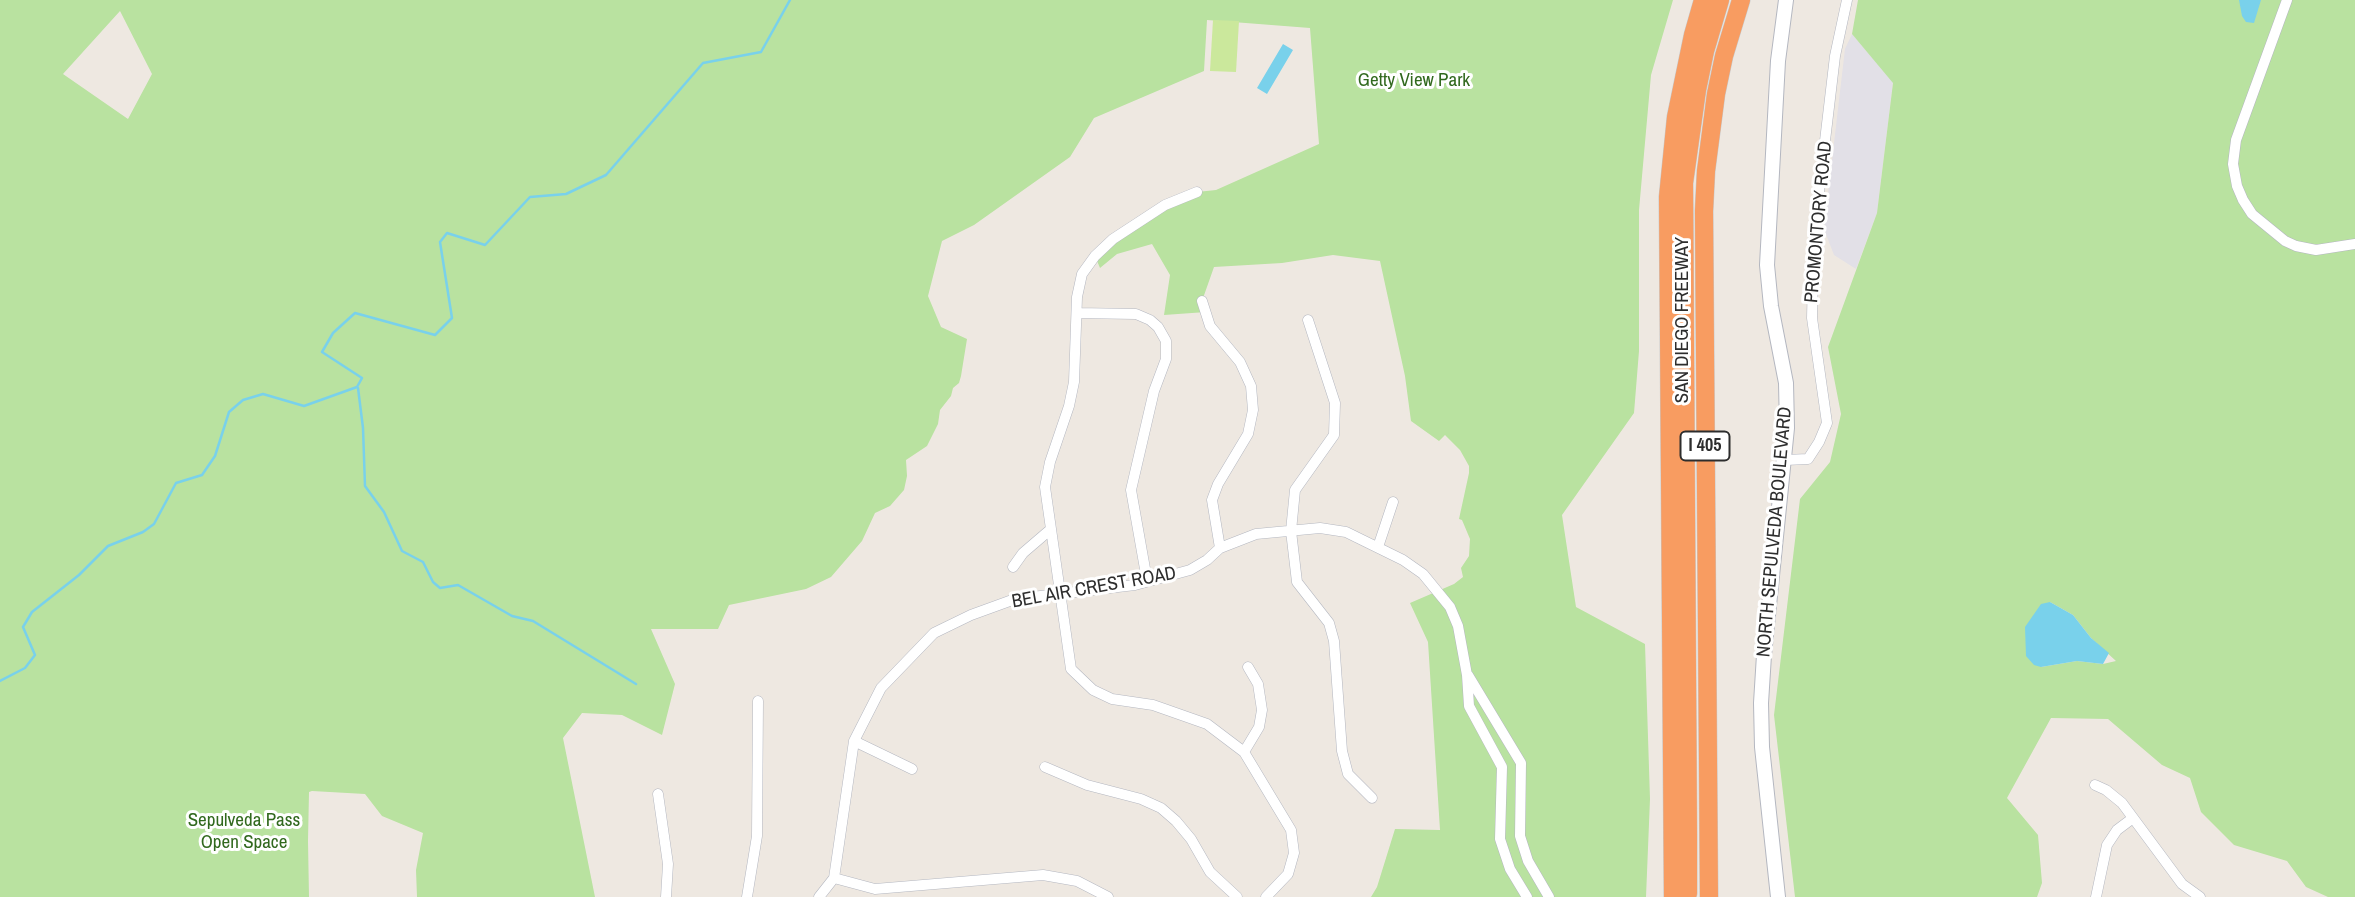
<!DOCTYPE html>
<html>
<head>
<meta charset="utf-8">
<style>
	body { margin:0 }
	canvas { display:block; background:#eee8e1 }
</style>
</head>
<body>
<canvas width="2355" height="897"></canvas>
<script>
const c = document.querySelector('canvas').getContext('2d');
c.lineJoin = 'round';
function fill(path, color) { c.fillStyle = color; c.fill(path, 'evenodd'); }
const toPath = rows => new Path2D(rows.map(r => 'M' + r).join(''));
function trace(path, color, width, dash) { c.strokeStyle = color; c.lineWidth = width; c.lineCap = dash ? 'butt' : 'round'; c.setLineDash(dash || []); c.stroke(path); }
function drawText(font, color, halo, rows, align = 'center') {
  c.font = font + ' "Archivo Narrow",sans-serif'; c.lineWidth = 6; c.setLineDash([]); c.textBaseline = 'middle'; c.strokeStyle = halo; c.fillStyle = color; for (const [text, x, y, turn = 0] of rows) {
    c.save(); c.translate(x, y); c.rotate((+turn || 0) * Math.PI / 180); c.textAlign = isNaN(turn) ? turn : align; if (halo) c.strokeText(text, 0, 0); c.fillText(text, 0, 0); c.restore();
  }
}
fill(toPath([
	[1852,34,1893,82,1877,213,1856,269,1834,255,1824,229,1845,49]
]), '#e2e0e7');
fill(toPath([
	[0,0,1673,0,1651,75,1639,210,1639,351,1634,413,1562,515,1576,607,1645,644,1650,799,1646,897,1371,897,1377,887,1395,829,1440,830,1428,642,1410,603,1454,584,1463,577,1461,568,1469,556,1470,539,1462,520,1459,519,1469,473,1469,466,1460,450,1445,435,1439,441,1411,421,1405,376,1380,261,1333,255,1282,263,1214,267,1202,301,1206,312,1164,315,1170,275,1152,244,1117,254,1100,268,1095,256,1113,239,1197,192,1216,190,1319,144,1310,28,1207,20,1204,71,1094,118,1070,157,974,225,942,241,928,296,941,327,967,339,961,376,959,383,953,388,951,396,940,410,938,424,927,446,906,460,907,476,904,490,890,506,875,513,862,541,831,577,806,589,729,605,718,629,651,629,675,684,662,735,622,715,582,713,563,738,595,897,417,897,416,870,423,833,382,816,365,794,312,791,309,792,308,841,309,897,0,897],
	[120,11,152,74,128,119,63,74],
	[1858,0,2355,0,2355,897,2328,897,2306,887,2287,861,2234,845,2201,812,2190,778,2162,765,2108,719,2051,718,2007,798,2038,835,2042,883,2037,897,1795,897,1774,715,1800,499,1830,462,1841,414,1828,347,1877,213,1893,83,1852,34],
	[2050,602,2073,615,2091,638,2116,661,2103,664,2077,661,2041,667]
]), '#b9e2a0');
fill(toPath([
	[1213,20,1239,21,1236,72,1210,71]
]), '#cbe89c');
fill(toPath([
	[2239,0,2261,0,2254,23,2246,22,2242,16],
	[1283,44,1293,50,1267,94,1257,88],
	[2050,602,2073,615,2091,638,2109,653,2103,664,2077,661,2041,667,2034,665,2026,656,2025,627,2041,604]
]), '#79d1eb');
trace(toPath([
	[358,388,363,428,365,486,384,512,402,551,423,562,433,582,440,588,458,585,512,616,533,621,636,684],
	[0,681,25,668,35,655,23,627,32,612,79,575,108,546,143,532,154,524,176,483,202,475,215,456,229,412,243,400,263,394,304,406,357,387,362,378,322,352,333,333,355,313,435,335,452,318,440,242,447,233,485,245,530,197,566,194,606,175,703,63,761,52,790,0]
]), '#79d1eb', 2.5);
const street = toPath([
	[2287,0,2236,140,2233,164,2237,186,2243,200,2252,214,2285,241,2296,246,2316,250,2355,244],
	[1197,192,1165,205,1113,239,1095,256,1082,274,1077,297,1074,382,1069,406,1050,462,1045,487,1071,669,1093,690,1112,699,1153,705,1207,724,1244,752,1291,830,1294,853,1288,874,1266,897],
	[1202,301,1210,326,1240,362,1251,386,1253,410,1248,434,1218,484,1212,500,1220,548],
	[1077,313,1136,314,1150,320,1158,327,1166,341,1166,359,1154,391,1131,490,1147,580],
	[1308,320,1335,403,1334,435,1295,490,1291,531,1297,582,1329,623,1334,641,1342,751,1348,774,1372,798],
	[1785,460,1808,459,1819,442,1827,423,1812,318,1814,234,1835,56,1847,0],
	[1378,547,1393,502],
	[1013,567,1023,553,1051,529],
	[1468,675,1521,763,1520,836,1528,861,1549,897],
	[854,741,912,769],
	[1244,752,1259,727,1262,710,1258,684,1248,667],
	[1045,767,1087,785,1141,799,1161,808,1176,821,1191,839,1210,872,1237,897],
	[2095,785,2106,790,2122,803,2182,884,2200,897],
	[658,794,668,864,666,897],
	[834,878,875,889,1043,875,1077,881,1108,897],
	[747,897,757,836,758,701],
	[819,897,834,878,854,741,881,688,934,633,971,615,1015,599,1135,585,1190,570,1207,560,1220,548,1256,534,1320,528,1346,532,1403,560,1423,574,1450,607,1458,626,1467,675,1469,706,1502,767,1500,839,1510,869,1527,897],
	[2096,897,2107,845,2117,830,2133,818]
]);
const secondary = toPath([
	[1778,897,1762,747,1761,703,1764,655,1787,428,1786,383,1771,306,1767,265,1778,61,1786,0]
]);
const highway = toPath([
	[1673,897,1668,197,1676,117,1693,35,1703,0],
	[1684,897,1688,893,1688,836,1684,183,1697,90,1705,51,1720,0],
	[1709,897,1704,211,1706,171,1716,94,1724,56,1741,0]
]);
trace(street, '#b4b7c0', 11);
trace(secondary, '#b4b7c0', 16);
trace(highway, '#c8c8c8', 19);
trace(street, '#fff', 10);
trace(secondary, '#fff', 14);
trace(highway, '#f89c61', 18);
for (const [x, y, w] of [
	[1705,446,49]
]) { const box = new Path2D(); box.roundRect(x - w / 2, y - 14.5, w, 29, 5); c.fillStyle = '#fff'; c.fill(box); trace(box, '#2d2d2d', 2); }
drawText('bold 18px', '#2d2d2d', null, [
	["I 405",1705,446]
]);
drawText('19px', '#31691e', '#fff', [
	["Getty View Park",1414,81],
	["Sepulveda Pass",244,821],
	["Open Space",244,843]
]);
drawText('19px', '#2d2d2d', '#fff', [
	["PROMONTORY ROAD",1819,222,-85],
	["SAN DIEGO FREEWAY",1683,320,-90],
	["NORTH SEPULVEDA BOULEVARD",1775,532,-85],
	["BEL AIR CREST ROAD",1094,588,-10]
]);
</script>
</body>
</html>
